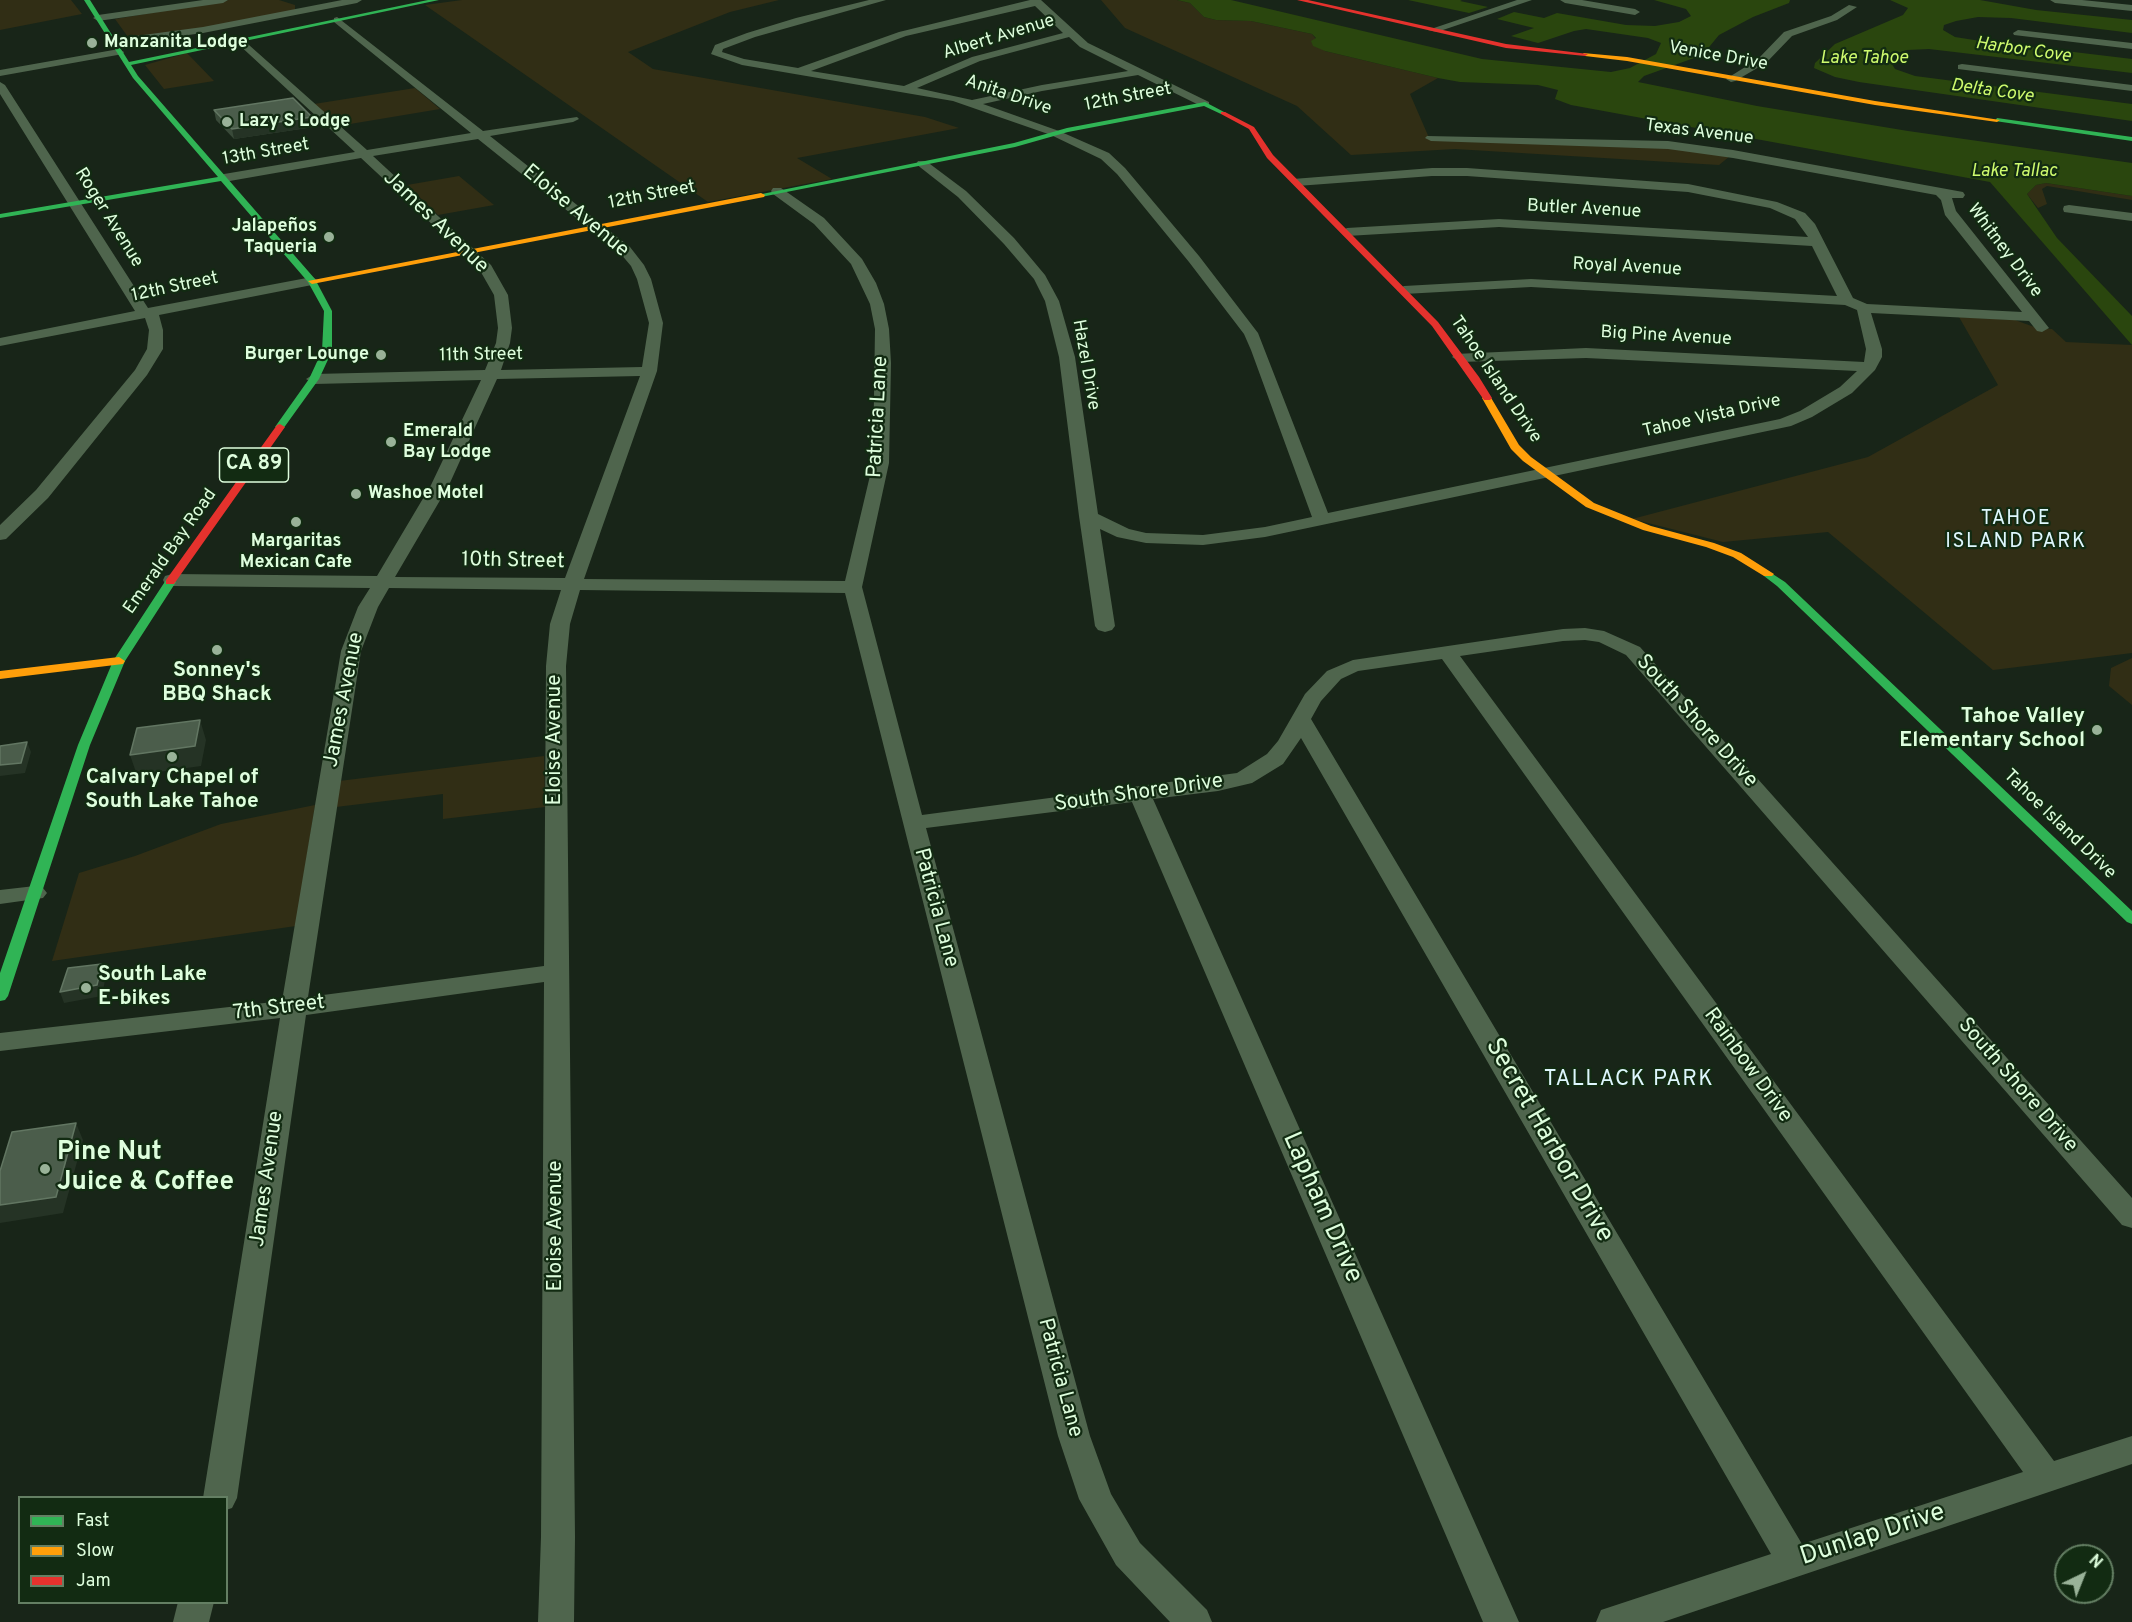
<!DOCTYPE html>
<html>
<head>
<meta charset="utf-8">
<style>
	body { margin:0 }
	#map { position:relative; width:2132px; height:1622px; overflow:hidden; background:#182518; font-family:Overpass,sans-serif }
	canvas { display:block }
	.legend { position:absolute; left:18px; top:1496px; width:210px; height:108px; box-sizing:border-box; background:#122b12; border:2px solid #647f63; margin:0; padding:8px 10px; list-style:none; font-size:18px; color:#defedd }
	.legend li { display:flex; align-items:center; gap:12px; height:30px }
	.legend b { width:30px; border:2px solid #647f63 }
	.north { position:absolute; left:2054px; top:1544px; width:60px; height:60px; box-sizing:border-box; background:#122b12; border:2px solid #647f63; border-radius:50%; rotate:43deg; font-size:16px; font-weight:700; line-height:24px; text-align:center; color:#defedd }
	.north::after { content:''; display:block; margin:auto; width:21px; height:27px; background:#99b298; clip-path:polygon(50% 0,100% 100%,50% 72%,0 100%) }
</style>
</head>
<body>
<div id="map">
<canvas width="2132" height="1622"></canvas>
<ul class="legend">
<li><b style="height:8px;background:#30b455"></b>Fast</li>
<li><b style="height:8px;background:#ff9f0a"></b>Slow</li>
<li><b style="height:8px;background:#e5322d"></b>Jam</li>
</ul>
<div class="north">N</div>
</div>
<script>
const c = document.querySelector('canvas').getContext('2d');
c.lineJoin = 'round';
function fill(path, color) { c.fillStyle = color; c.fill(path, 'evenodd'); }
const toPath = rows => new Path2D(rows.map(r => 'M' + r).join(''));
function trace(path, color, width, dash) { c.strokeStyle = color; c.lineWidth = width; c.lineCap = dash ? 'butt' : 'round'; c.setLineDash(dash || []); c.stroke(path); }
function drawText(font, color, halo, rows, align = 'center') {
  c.font = font + ' Overpass,sans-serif'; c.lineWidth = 4.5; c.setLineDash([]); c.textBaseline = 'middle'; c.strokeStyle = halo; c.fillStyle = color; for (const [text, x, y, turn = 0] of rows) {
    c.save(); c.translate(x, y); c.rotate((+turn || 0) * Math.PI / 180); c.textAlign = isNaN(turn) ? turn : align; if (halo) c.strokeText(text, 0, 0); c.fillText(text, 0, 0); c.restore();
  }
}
fill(toPath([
	[0,0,71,0,82,14,0,30],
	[229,0,279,0,295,5,295,11,205,29,128,37,115,19],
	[462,0,779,0,730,12,628,52,653,69,925,117,959,128,797,158,832,179,708,202,425,5],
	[1101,0,1177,0,1190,3,1204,17,1216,20,1251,21,1312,34,1325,51,1438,78,1410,94,1430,140,1662,147,1730,156,1719,165,1455,149,1351,155,1297,106,1125,28],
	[187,53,214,81,164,89,145,65],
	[415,88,440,109,338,126,314,104],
	[459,176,494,205,438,215,407,185],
	[2046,183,2132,196,2132,200,2047,186,2042,189,2047,204,2038,208,2027,194,2036,185],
	[1959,317,2015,320,2037,328,2052,329,2066,342,2132,345,2132,653,1993,670,1828,532,1723,542,1632,519,1868,457,1998,385],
	[2132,658,2132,705,2109,686,2111,668],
	[544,756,545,807,443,819,443,794,336,807,339,781],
	[315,805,296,926,52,961,79,873,135,856,221,824]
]), '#312e15');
fill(toPath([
	[1177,0,1231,0,1482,59,1611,72,1630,68,1656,54,1661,43,1648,38,1586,29,1574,31,1538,43,1511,36,1534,28,1497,19,1514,12,1544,18,1557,13,1626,25,1655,26,1679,22,1691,16,1686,9,1654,0,1790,0,1789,3,1753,17,1719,35,1705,52,1694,58,1644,76,1638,82,1757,106,1908,131,2132,163,2132,196,2046,183,2036,185,2027,194,2057,238,2132,316,2132,345,1990,182,1571,105,1555,99,1558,90,1538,85,1460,82,1438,78,1325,51,1313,46,1311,41,1316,38,1312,34,1251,21,1216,20,1204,17,1190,3],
	[1408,0,1462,0,1460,1,1488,7,1469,13],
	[1890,0,1980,0,2036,10,2132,20,2132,33,2011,18,1978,17,1956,21,1944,25,1943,30,1955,37,1974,40,2132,59,2132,73,1929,49,1907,50,1894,54,1890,61,1895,69,1915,76,2132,104,2132,121,1859,82,1835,77,1814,68,1815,63,1835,44,1903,15,1908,8]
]), '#2a460e');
fill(toPath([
	[203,0,228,0,223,3,98,21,93,18,98,15,203,0],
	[342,0,362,0,357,3,203,33,113,45,108,42,113,39,203,27,342,0],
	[869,0,886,0,755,37,723,49,722,52,744,59,798,68,899,32,1030,0,1041,0,1088,43,1209,102,1209,106,1201,106,1138,75,1042,91,983,104,1059,131,1109,153,1125,168,1199,256,1258,333,1328,513,1780,419,1800,411,1840,387,1857,371,1586,358,1460,362,1452,357,1455,354,1586,348,1864,362,1866,349,1857,310,1845,305,1531,287,1404,294,1397,290,1404,286,1531,279,1837,296,1812,246,1499,227,1347,236,1340,232,1347,228,1499,219,1808,237,1795,219,1770,208,1688,192,1467,176,1432,176,1297,186,1291,182,1293,179,1432,168,1467,168,1688,184,1777,202,1805,213,1815,224,1853,298,1867,304,2022,312,1945,215,1941,200,1936,195,1733,158,1668,149,1431,141,1425,138,1427,136,1668,141,1733,150,1963,192,1965,195,1963,198,1952,198,1956,211,2049,328,2042,332,2037,331,2029,321,1871,313,1882,349,1882,357,1875,370,1852,393,1812,417,1791,426,1265,537,1203,545,1146,543,1117,537,1100,529,1115,626,1112,630,1105,632,1098,630,1095,626,1079,516,1059,357,1045,301,1034,279,1004,244,958,197,916,164,918,161,926,161,966,191,1014,238,1045,275,1059,301,1075,357,1098,514,1129,529,1146,533,1203,535,1265,527,1312,517,1251,350,1244,334,1189,262,1117,174,1101,159,1051,135,953,101,742,65,711,54,715,45,747,33,796,18,869,0],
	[1035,6,1063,33,972,57,904,86,811,71,906,36,1035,6],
	[1069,37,1080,47,1128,71,1042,85,972,100,917,88,980,61,1069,37],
	[1517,0,1532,0,1437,32,1428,30,1517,0],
	[1560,0,1582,0,1635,9,1640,12,1635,15,1565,3,1560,0],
	[2050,0,2082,0,2132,5,2132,11,2055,3,2050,0],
	[1849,5,1857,7,1837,20,1792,36,1766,63,1735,81,1731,82,1726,79,1758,59,1784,32,1831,16,1849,5],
	[337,17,483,131,577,117,579,119,573,122,490,136,630,247,644,265,651,279,663,323,657,371,584,579,845,581,873,463,875,329,870,304,851,264,814,224,773,194,771,191,773,188,781,188,824,218,862,259,876,283,884,304,889,329,891,363,889,463,862,587,922,815,1237,773,1267,754,1278,741,1305,694,1327,671,1353,660,1563,629,1585,628,1604,631,1640,647,2132,1198,2132,1228,2122,1225,1626,655,1599,642,1585,640,1563,641,1460,656,2054,1461,2132,1436,2132,1464,1663,1622,1596,1622,1601,1610,1771,1554,1301,738,1283,764,1252,783,1218,791,1153,799,1519,1622,1483,1622,1132,802,926,828,1090,1436,1111,1494,1140,1543,1207,1610,1212,1622,1170,1622,1116,1565,1079,1499,1058,1436,845,593,580,590,570,624,566,666,575,1537,574,1622,538,1622,541,1537,544,982,306,1015,237,1498,232,1508,226,1510,226,1498,203,1498,280,1018,0,1051,0,1033,282,1001,341,651,358,607,370,588,172,586,165,584,163,580,165,576,172,574,377,576,431,485,481,380,314,384,306,379,314,374,485,370,496,343,498,328,494,295,478,267,361,158,224,182,218,178,224,174,355,152,236,42,236,38,240,37,367,150,471,133,334,22,334,18,337,17],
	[478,139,620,253,631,266,637,279,649,323,642,367,501,370,510,343,512,328,508,295,491,265,373,156,478,139],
	[640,376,565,578,395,577,449,485,497,379,640,376],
	[389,588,561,590,550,624,546,666,544,966,308,997,361,651,378,607,389,588],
	[1442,659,2023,1472,1802,1544,1311,719,1321,701,1341,679,1358,671,1442,659],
	[2018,30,2132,43,2132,49,2014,35,2013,33,2018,30],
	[119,49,124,52,123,54,0,76,0,70,119,49],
	[1962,64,2132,85,2132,91,1958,69,1958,65,1962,64],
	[0,82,5,85,148,308,312,277,319,281,312,285,159,315,163,330,163,349,147,375,48,498,6,539,0,540,0,525,36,490,135,370,147,349,149,330,145,318,0,346,0,338,135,311,0,94,0,82],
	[2069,205,2132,213,2132,221,2064,212,2063,209,2064,206,2069,205],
	[35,886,43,888,47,893,43,898,0,904,0,890,35,886],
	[178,1602,214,1602,209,1622,173,1622,178,1602]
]), '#4f654d');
fill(toPath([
	[84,0,90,0,129,62,428,0,439,0,131,65,138,76,315,279,332,311,332,351,319,379,283,429,275,427,309,379,322,351,324,311,308,282,221,181,0,218,0,214,218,177,133,78,84,0],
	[1205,102,1226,113,1221,114,1204,106,1068,132,1015,147,761,197,757,195,1014,143,1067,128,1205,102],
	[1997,118,2132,137,2132,141,1995,121,1997,118],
	[1768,571,1785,582,2132,911,2132,924,2127,922,1777,586,1764,576,1764,572,1768,571],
	[170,579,176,582,125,661,90,745,8,996,5,1000,0,1001,0,973,78,745,113,661,166,580,170,579]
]), '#30b455');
fill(toPath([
	[1583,53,1627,57,1875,101,2000,120,1997,122,1875,105,1627,61,1585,56,1583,53],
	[761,193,765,195,764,197,312,284,308,281,761,193],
	[1484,396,1490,396,1519,445,1531,457,1594,503,1651,526,1714,543,1741,553,1774,574,1772,576,1764,576,1733,557,1706,547,1643,530,1586,507,1523,461,1511,449,1482,398,1484,396],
	[119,657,125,661,123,664,0,679,0,671,119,657]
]), '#ff9f0a');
fill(toPath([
	[1297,0,1308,0,1506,44,1588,54,1585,56,1506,48,1297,0],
	[1221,112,1225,112,1254,127,1273,155,1438,322,1479,377,1492,398,1490,400,1484,400,1432,326,1267,158,1249,129,1221,114,1221,112],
	[280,424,285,427,174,584,166,584,166,580,277,425,280,424]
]), '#e5322d');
fill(toPath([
	[214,110,314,127,234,139,216,120]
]), '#394a39');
fill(toPath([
	[312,117,314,127,234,139,232,129],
	[200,720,206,740,201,766,137,775,130,755],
	[27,742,31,752,25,773,0,776,0,765],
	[102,964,106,975,102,996,64,1003,60,992],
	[76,1123,83,1140,63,1213,0,1223,0,1205]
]), '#253325');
const building = toPath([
	[293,98,312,117,232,129,214,110,293,98],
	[200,720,195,746,130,755,137,728,200,720],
	[27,742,21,763,0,765,0,746,27,742],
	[102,964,97,985,60,992,68,968,102,964],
	[76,1123,56,1197,0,1205,0,1171,12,1132,76,1123]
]);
fill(building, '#4b5d4b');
trace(building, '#627662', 1.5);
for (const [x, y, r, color] of [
	[92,43,6,"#99b298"],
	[227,122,6,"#99b298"],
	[329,237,6,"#99b298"],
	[381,355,6,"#99b298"],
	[391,442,6,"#99b298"],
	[356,494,6,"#99b298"],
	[296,522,6,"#99b298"],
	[217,650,6,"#99b298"],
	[2097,730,6,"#99b298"],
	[172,757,6,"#99b298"],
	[86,988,6,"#99b298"],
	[45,1169,6,"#99b298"]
]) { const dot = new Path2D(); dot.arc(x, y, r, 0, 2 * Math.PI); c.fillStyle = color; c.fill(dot); trace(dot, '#122b12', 2); }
drawText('18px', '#defedd', '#122b12', [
	["Albert Avenue",999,38,-17],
	["Venice Drive",1718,57,10],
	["Anita Drive",1008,96,19],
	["12th Street",1128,98,-11],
	["Texas Avenue",1699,133,7],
	["13th Street",266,153,-10],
	["12th Street",652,196,-11],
	["Butler Avenue",1584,210,3],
	["Roger Avenue",108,218,58],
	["Whitney Drive",2004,251,53],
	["Royal Avenue",1627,268,3],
	["12th Street",175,288,-12],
	["Big Pine Avenue",1666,337,3],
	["11th Street",481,356,-1],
	["Hazel Drive",1085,365,80],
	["Tahoe Island Drive",1495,380,56],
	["Tahoe Vista Drive",1712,417,-13],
	["Emerald Bay Road",171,552,-55],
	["Tahoe Island Drive",2059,825,44]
]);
drawText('bold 18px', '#defedd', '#122b12', [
	["Manzanita Lodge",104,43],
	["Lazy S Lodge",239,122],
	["Jalapeños",317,227,"right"],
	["Taqueria",317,248,"right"],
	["Burger Lounge",369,355,"right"],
	["Emerald",403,432],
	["Bay Lodge",403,453],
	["Washoe Motel",368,494],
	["Margaritas",296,542,"center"],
	["Mexican Cafe",296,563,"center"]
], 'left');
drawText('italic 18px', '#cffb6e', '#122b12', [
	["Harbor Cove",2023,51,8],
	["Lake Tahoe",1864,59],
	["Delta Cove",1992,92,8],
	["Lake Tallac",2014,172]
]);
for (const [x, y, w] of [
	[254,465,69]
]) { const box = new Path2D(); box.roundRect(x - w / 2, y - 17, w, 34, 4.5); c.fillStyle = '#122b12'; c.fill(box); trace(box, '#defedd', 1.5); }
drawText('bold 20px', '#defedd', null, [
	["CA 89",254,465]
]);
c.letterSpacing = '1.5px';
drawText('20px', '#dff7fe', '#122b12', [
	["TAHOE",2016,520],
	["ISLAND PARK",2016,543]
]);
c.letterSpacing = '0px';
drawText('21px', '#defedd', '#122b12', [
	["Eloise Avenue",575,212,40],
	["James Avenue",435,223,44],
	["Patricia Lane",879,417,-87],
	["10th Street",513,562,1],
	["James Avenue",345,700,-79],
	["South Shore Drive",1696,722,48],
	["Eloise Avenue",556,740,-90],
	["South Shore Drive",1139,794,-8],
	["Patricia Lane",935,908,75],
	["7th Street",279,1009,-7],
	["Rainbow Drive",1747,1066,54],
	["South Shore Drive",2017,1086,49],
	["James Avenue",268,1179,-82],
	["Eloise Avenue",557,1226,-90],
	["Patricia Lane",1059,1378,75]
]);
drawText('bold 21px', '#defedd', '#122b12', [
	["Sonney's",217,672],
	["BBQ Shack",217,696],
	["Tahoe Valley",2085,718,"right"],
	["Elementary School",2085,742,"right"],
	["Calvary Chapel of",172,779],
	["South Lake Tahoe",172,803],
	["South Lake",98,976,"left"],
	["E-bikes",98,1000,"left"]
]);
c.letterSpacing = '1.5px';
drawText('22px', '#dff7fe', '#122b12', [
	["TALLACK PARK",1629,1081]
]);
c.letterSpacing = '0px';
drawText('26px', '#defedd', '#122b12', [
	["Secret Harbor Drive",1548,1141,60],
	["Lapham Drive",1321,1208,66],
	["Dunlap Drive",1873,1536,-18]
]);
drawText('bold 26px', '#defedd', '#122b12', [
	["Pine Nut",57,1154],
	["Juice & Coffee",57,1184]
], 'left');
</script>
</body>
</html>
